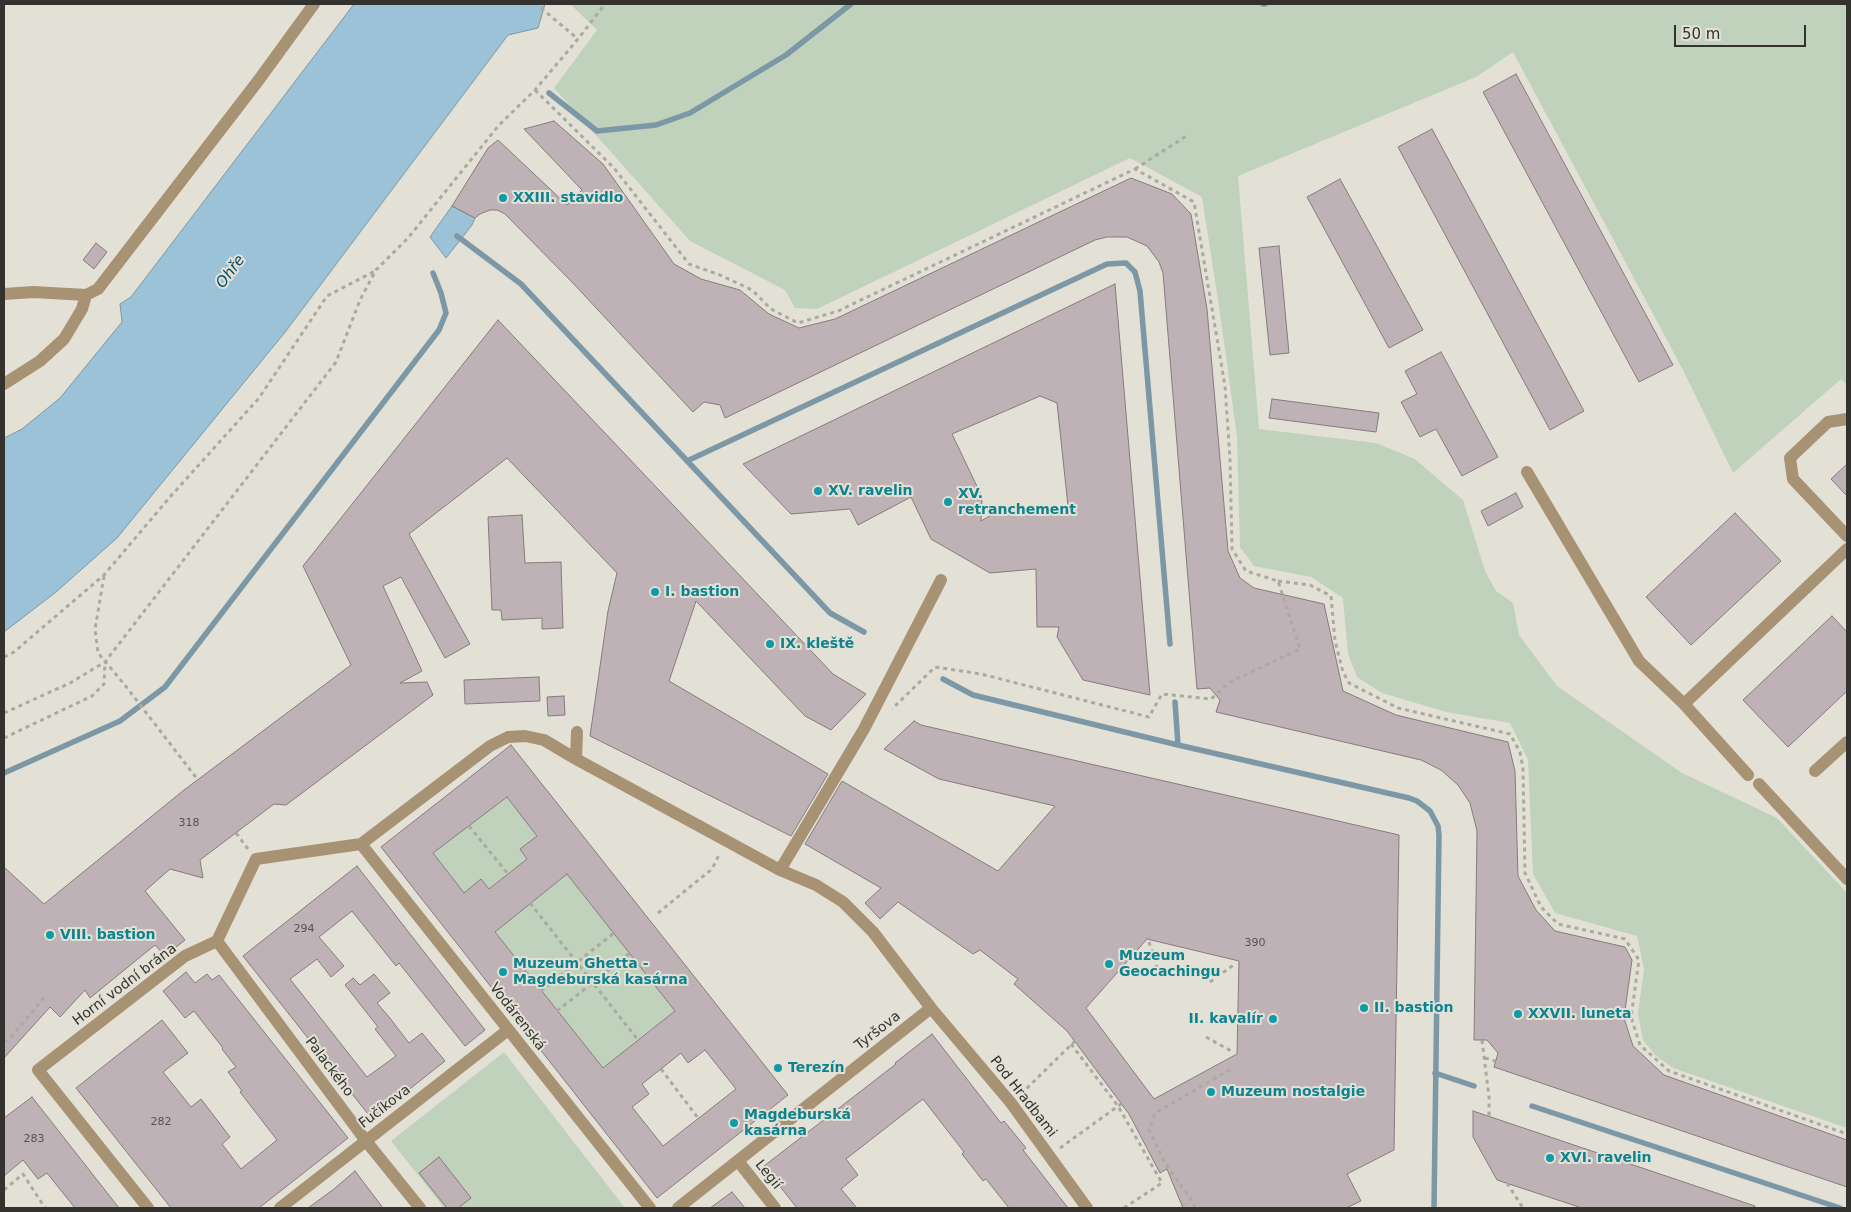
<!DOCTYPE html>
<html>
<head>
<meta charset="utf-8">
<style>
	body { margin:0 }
	#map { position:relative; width:1851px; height:1212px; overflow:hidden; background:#e3e1d5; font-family:"DejaVu Sans",sans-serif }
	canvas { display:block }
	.frame { position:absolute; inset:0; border:5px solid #33322e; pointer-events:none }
	.scale { position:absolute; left:1674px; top:25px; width:132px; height:22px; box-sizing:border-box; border:2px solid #33322e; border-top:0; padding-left:6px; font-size:15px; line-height:18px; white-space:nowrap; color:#33322e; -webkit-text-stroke:4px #e3e1d5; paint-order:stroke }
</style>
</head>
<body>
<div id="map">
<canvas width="1851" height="1212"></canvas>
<div class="frame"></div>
<div class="scale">50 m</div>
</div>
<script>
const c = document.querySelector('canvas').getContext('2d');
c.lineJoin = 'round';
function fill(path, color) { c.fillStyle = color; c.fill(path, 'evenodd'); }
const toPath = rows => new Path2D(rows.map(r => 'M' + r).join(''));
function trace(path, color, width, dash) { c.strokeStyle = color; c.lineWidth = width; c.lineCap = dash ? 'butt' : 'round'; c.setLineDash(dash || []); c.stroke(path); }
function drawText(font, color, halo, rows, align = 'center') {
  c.font = font + ' "DejaVu Sans",sans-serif'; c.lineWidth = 4; c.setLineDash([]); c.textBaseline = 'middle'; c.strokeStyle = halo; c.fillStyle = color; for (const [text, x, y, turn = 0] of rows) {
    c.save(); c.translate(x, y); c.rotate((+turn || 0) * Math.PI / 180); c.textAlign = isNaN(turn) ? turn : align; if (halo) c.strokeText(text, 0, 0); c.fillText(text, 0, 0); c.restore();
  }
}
fill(toPath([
	[570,4,1847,4,1847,385,1841,379,1733,473,1683,370,1513,52,1476,77,1238,176,1259,429,1376,443,1415,459,1463,500,1485,571,1496,591,1513,603,1519,635,1557,686,1682,773,1777,818,1847,893,1847,1128,1673,1068,1655,1055,1643,1040,1638,1014,1644,969,1637,936,1555,913,1533,874,1528,760,1510,723,1446,712,1382,693,1357,677,1348,654,1343,598,1311,577,1254,566,1240,547,1237,437,1220,313,1202,197,1130,158,817,309,795,308,785,290,690,241,554,88,597,30],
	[507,797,537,836,520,849,527,859,489,889,481,879,464,893,433,853],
	[567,874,675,1011,603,1068,495,932],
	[504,1052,625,1208,444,1208,391,1141]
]), '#c0d1bc');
const water = toPath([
	[354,4,545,4,538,28,508,35,286,331,117,538,56,592,4,632,4,438,22,429,60,398,122,322,120,304,131,297,354,4],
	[452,206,475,218,472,225,446,258,430,237,452,206]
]);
fill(water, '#9cc2d8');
trace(water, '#7c97a5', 1);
trace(toPath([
	[1263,4,1265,4],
	[549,93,597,131,656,125,690,113,786,55,851,4],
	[457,236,521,284,830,613,864,632],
	[687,461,1107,264,1126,263,1135,272,1140,291,1170,644],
	[943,679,973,695,1178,745,1409,798,1417,801,1430,811,1438,826,1439,835,1434,1208],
	[1175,702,1178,745],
	[4,773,120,721,165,687,439,330,446,313,441,293,433,273],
	[1435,1073,1474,1086],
	[1532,1106,1840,1208]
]), '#7c97a5', 5.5);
const building = toPath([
	[1516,74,1673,365,1639,382,1483,92,1516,74],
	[554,121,603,164,674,264,701,279,740,290,769,314,799,328,835,319,1131,178,1172,194,1191,214,1207,309,1228,551,1240,578,1254,588,1324,604,1343,691,1396,715,1508,742,1515,771,1518,876,1536,910,1555,931,1625,947,1632,960,1624,1018,1633,1046,1664,1075,1847,1140,1847,1187,1494,1067,1498,1053,1487,1040,1474,1040,1477,831,1470,803,1458,785,1441,770,1421,760,1216,712,1220,700,1210,688,1197,689,1163,273,1159,262,1147,246,1127,237,1107,237,1095,240,725,418,720,405,704,402,693,412,571,281,505,214,497,210,490,210,480,214,475,218,452,206,488,148,498,140,567,205,582,190,524,129,554,121],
	[1432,129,1584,411,1550,430,1398,147,1432,129],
	[1340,179,1423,330,1389,348,1307,197,1340,179],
	[96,243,107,252,94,269,83,260,96,243],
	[1279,246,1289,353,1270,355,1259,248,1279,246],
	[1115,284,1150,695,1083,680,1057,637,1059,627,1037,627,1036,569,990,573,931,539,911,497,858,525,850,509,791,514,743,464,1115,284],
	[1040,396,1057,403,1068,506,1003,508,981,521,982,497,952,434,1040,396],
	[498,320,833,674,866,694,831,730,805,716,696,601,669,681,828,774,791,836,590,736,608,611,617,573,507,458,409,534,470,644,445,658,401,577,383,586,422,671,400,683,427,682,433,695,286,805,274,804,200,860,203,878,170,869,145,891,185,940,165,956,155,945,90,998,85,990,60,1017,50,1007,4,1058,4,867,44,904,184,790,351,665,303,566,498,320],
	[1441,352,1498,457,1462,476,1436,429,1420,437,1401,402,1417,394,1405,371,1441,352],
	[1272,399,1379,413,1376,432,1269,418,1272,399],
	[1847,464,1847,496,1831,479,1847,464],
	[1516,493,1523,507,1488,526,1481,511,1516,493],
	[1735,513,1781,561,1691,645,1646,597,1735,513],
	[522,515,525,563,561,562,563,628,542,629,542,618,502,620,501,610,492,610,488,517,522,515],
	[1832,616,1847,632,1847,691,1788,747,1743,700,1832,616],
	[539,677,540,701,465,704,464,680,539,677],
	[564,696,565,715,548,716,547,697,564,696],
	[914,721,921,725,1399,835,1394,1150,1347,1174,1361,1201,1346,1208,1183,1208,1167,1169,1160,1173,1129,1114,1067,1031,1014,984,1018,979,980,950,973,954,898,902,880,919,865,903,881,888,805,844,842,781,998,871,1055,806,939,779,884,749,914,721],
	[1147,939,1239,961,1237,1054,1154,1099,1086,1008,1147,939],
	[511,745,788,1095,657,1198,381,847,511,745],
	[507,797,537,836,520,849,527,859,489,889,481,879,464,893,433,853,507,797],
	[567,874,675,1011,603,1068,495,932,567,874],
	[705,1050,736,1089,663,1146,632,1107,649,1094,642,1084,681,1053,688,1063,705,1050],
	[357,866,485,1030,465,1046,399,963,396,966,352,911,319,937,344,966,331,977,317,959,290,979,367,1077,396,1056,375,1029,378,1027,345,985,353,978,360,985,374,974,390,993,377,1003,389,1017,409,1043,422,1033,445,1061,372,1119,243,956,357,866],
	[186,972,195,983,207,974,212,980,219,975,348,1138,259,1208,171,1208,76,1088,162,1020,188,1053,163,1072,191,1107,201,1099,230,1137,222,1144,241,1169,277,1140,240,1092,242,1091,228,1072,236,1067,222,1049,223,1048,194,1011,185,1018,163,991,186,972],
	[932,1034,1001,1123,1004,1121,1026,1148,1023,1150,1068,1208,1009,1208,986,1179,983,1181,962,1154,964,1152,923,1099,846,1159,858,1175,841,1189,857,1208,797,1208,764,1166,896,1064,895,1063,932,1034],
	[32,1097,119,1208,75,1208,47,1173,38,1179,23,1160,4,1176,4,1118,32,1097],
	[1473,1111,1755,1206,1755,1208,1582,1208,1497,1180,1473,1137,1473,1111],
	[439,1157,471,1198,458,1208,447,1208,419,1173,439,1157],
	[355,1171,383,1208,308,1208,334,1189,355,1171],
	[732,1192,745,1208,710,1208,732,1192]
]);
fill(building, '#bfb2b6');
trace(building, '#867a7e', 1);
trace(toPath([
	[541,8,578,39],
	[535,90,614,168,689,264,720,275,752,290,771,309,798,323,838,311,1135,169,1194,202,1225,386,1230,459,1232,549,1246,571,1278,581,1300,649,1230,682,1211,699,1162,694,1149,717,981,674,935,667,892,709],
	[1135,169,1188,135],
	[104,576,95,629,98,653,124,684,198,780],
	[1278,581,1310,585,1331,596,1335,641,1343,672,1349,683,1398,708,1510,734,1520,752,1523,769,1525,873,1541,907,1558,924,1625,939,1639,960,1631,1017,1640,1045,1669,1071,1847,1134],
	[4,657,14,652,104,575,170,497,259,398,327,296,375,271],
	[4,713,70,683,105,662,336,362,360,300,376,270,408,238,499,125,535,90,578,39,605,4],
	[4,738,92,696,104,684,105,663],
	[469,826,508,874],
	[236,833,248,849],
	[530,903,638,1040],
	[658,913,712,869,720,853],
	[1149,942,1159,974],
	[1210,982,1235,964],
	[541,991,614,933],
	[557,1011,630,953],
	[1206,1037,1233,1052],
	[1482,1040,1489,1097,1489,1116],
	[4,1042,11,1037,44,998],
	[1071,1044,1118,1106,1162,1183,1124,1208],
	[1485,1058,1495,1061],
	[661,1069,698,1118],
	[1021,1094,1075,1041],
	[1060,1148,1121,1104],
	[1507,1183,1523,1208],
	[4,1190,23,1174,45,1208],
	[1195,1208,1193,1202,1165,1163,1149,1130,1155,1113,1231,1069]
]), '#abaaa0', 3, [4, 4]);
trace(toPath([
	[4,294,33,292,86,295,98,289,258,81,314,4],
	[4,384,40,361,64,339,82,309,86,295],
	[1847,419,1828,422,1790,458,1793,479,1847,536],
	[1527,472,1639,661,1684,704],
	[576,759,577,732],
	[1815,771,1847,742],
	[1748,775,1684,704,1847,549],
	[1759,784,1847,879],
	[361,844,650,1208],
	[780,870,864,729,941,580],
	[217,941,366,1141,420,1208],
	[738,1161,775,1208],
	[148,1208,38,1070,185,956,217,941,256,859,361,844,490,746,508,737,525,736,544,740,576,759,780,870,816,885,843,902,873,932,931,1008,1011,1103,1087,1208],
	[280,1208,508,1030],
	[678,1208,931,1008]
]), '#a89274', 12);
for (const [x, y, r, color] of [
	[503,198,5,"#0f9aa8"],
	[818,491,5,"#0f9aa8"],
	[948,502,5,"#0f9aa8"],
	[655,592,5,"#0f9aa8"],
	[770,644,5,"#0f9aa8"],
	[50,935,5,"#0f9aa8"],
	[1109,964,5,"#0f9aa8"],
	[503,972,5,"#0f9aa8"],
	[1364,1008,5,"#0f9aa8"],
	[1518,1014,5,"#0f9aa8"],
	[1273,1019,5,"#0f9aa8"],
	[778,1068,5,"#0f9aa8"],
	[1211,1092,5,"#0f9aa8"],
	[734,1123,5,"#0f9aa8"],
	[1550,1158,5,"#0f9aa8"]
]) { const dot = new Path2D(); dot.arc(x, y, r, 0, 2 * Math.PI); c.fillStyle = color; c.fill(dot); trace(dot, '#e3e1d5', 2); }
drawText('11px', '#565250', null, [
	["318",189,823],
	["294",304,929],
	["390",1255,943],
	["282",161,1122],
	["283",34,1139]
]);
drawText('bold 14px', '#0d838f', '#e3e1d5', [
	["XXIII. stavidlo",513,198],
	["XV. ravelin",828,491],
	["XV.",958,494],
	["retranchement",958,510],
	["I. bastion",665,592],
	["IX. kleště",780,644],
	["VIII. bastion",60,935],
	["Muzeum",1119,956],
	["Geocachingu",1119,972],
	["Muzeum Ghetta -",513,964],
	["Magdeburská kasárna",513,980],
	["II. bastion",1374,1008],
	["XXVII. luneta",1528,1014],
	["II. kavalír",1263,1019,"right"],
	["Terezín",788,1068],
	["Muzeum nostalgie",1221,1092],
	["Magdeburská",744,1115],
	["kasárna",744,1131],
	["XVI. ravelin",1560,1158]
], 'left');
drawText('14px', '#33322e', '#e3e1d5', [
	["Horní vodní brána",125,985,-37],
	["Vodárenská",517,1017,52],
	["Tyršova",878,1031,-38],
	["Palackého",329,1067,53],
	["Pod Hradbami",1023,1097,52],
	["Fučíkova",385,1107,-38],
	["Legií",768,1175,51]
]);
drawText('italic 15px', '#034b6a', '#e3e1d5', [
	["Ohře",231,272,-53]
]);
</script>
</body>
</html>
